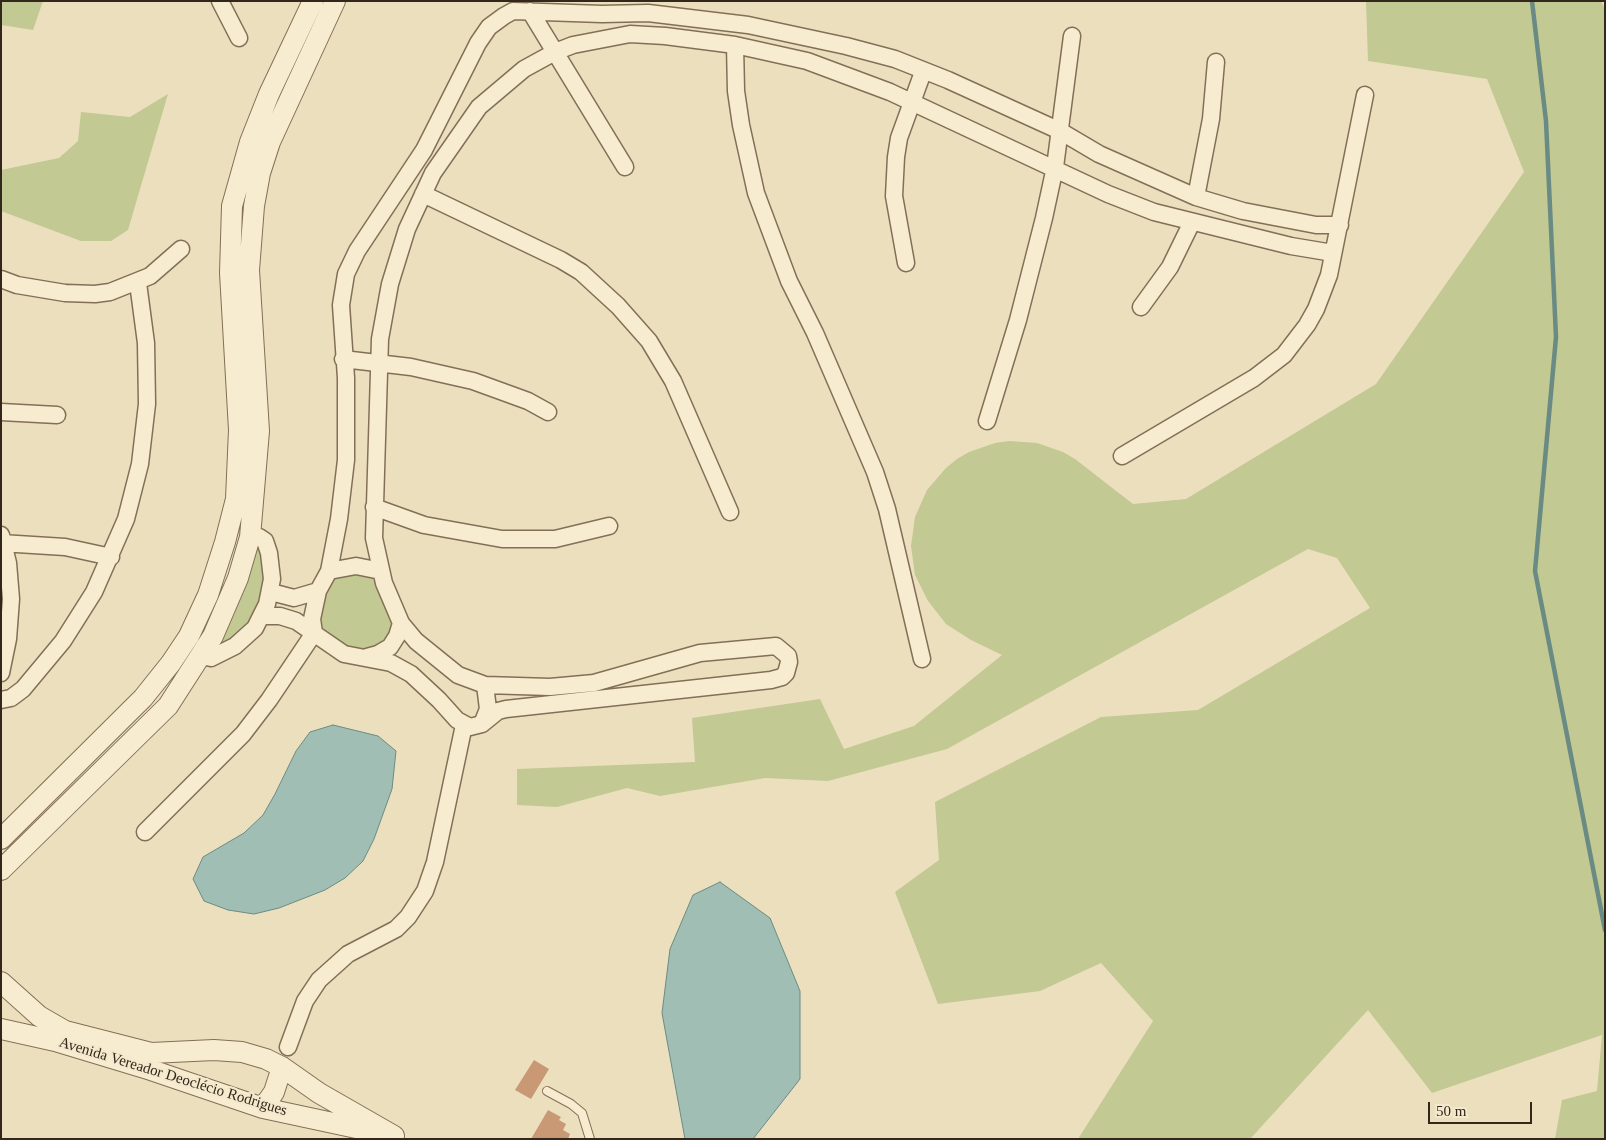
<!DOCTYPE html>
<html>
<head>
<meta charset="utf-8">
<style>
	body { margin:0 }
	#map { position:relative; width:1606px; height:1140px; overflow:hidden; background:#ecdfbe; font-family:Georgia,serif }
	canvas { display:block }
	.frame { position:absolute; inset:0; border:2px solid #33271c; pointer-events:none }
	.scale { position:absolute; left:1428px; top:1102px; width:104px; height:22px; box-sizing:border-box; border:2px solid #33271c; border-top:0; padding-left:6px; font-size:15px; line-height:18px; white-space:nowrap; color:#33271c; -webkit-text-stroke:4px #f4e9cd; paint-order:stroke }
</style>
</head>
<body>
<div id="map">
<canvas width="1606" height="1140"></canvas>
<div class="frame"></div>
<div class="scale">50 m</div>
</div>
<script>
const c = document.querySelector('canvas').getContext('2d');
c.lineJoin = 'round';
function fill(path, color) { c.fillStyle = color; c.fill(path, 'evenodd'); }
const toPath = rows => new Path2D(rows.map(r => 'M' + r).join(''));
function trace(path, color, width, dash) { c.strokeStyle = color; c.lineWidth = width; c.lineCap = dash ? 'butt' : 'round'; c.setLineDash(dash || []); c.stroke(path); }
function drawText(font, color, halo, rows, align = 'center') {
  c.font = font + ' Georgia,serif'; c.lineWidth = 4.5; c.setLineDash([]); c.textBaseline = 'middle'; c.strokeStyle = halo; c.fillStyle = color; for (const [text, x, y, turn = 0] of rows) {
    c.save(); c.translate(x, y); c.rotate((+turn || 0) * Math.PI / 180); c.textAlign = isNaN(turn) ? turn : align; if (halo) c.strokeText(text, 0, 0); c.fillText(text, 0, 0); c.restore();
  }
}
fill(toPath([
	[1,1,43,1,33,30,1,25],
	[1366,1,1601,1,1605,9,1605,1139,1555,1139,1562,1100,1597,1091,1602,1035,1432,1093,1368,1010,1250,1139,1078,1139,1153,1021,1101,963,1040,991,938,1004,895,892,939,860,935,802,1101,717,1198,710,1370,608,1337,558,1308,549,947,749,828,781,765,778,660,796,627,788,557,807,517,805,517,769,695,762,692,718,820,699,844,749,914,726,1002,655,971,640,946,624,928,601,915,575,911,546,915,517,927,490,946,468,957,459,969,452,995,443,1009,441,1037,443,1063,452,1075,459,1133,504,1186,499,1376,384,1524,172,1487,79,1368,61],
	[168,94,128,230,111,241,81,241,1,211,1,170,59,158,78,141,81,112,130,117],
	[255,538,260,549,265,574,261,599,250,621,242,631,232,640,210,652],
	[343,572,369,575,375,579,392,618,392,625,389,637,380,647,363,650,353,648,343,645,325,632,319,620,325,593,331,579]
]), '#c2c992');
const water = toPath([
	[333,725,378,736,396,751,392,789,374,839,363,861,345,878,325,890,279,908,254,914,228,910,204,901,193,879,203,857,244,833,263,815,275,794,296,751,310,732,333,725],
	[720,882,770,918,800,991,800,1079,753,1139,685,1139,662,1013,670,949,693,895,720,882]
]);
fill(water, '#a1beb5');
trace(water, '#698b83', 1);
trace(toPath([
	[1532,1,1546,121,1556,337,1535,571,1605,930]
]), '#698b83', 4.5);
fill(toPath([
	[534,1060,549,1069,531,1099,515,1090],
	[548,1110,561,1117,559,1120,566,1124,563,1130,570,1134,568,1139,531,1139]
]), '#c99874');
const service = toPath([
	[547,1091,571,1104,582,1113,590,1139]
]);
const minor = toPath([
	[220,1,239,38],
	[530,11,625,167],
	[735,45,736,91,741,125,756,193,789,281,815,333,875,472,887,509,922,659],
	[423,194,561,260,581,272,618,306,649,341,673,381,730,512],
	[1196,197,1211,119,1216,62],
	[906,263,894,196,896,157,899,138,923,72],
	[1,279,17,285,65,293,95,294,110,292,150,276,181,249],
	[1141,307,1170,267,1192,222],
	[343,359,411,367,473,381,528,401,548,412],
	[1,412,57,415],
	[987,421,1018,320,1044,218,1055,167,1072,36],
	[1122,456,1254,378,1284,355,1307,325,1316,309,1329,275,1365,95],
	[374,507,424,525,502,539,555,539,609,526],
	[1,535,8,563,11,599,8,639,1,673],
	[1,543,65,547,111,557],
	[329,571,356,566,381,571],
	[271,592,294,598,318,591],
	[262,616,280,616,296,621,344,654,391,663,411,674,439,700,457,720,470,727,482,724,498,711,506,709,771,680,782,677,786,673,789,662,788,656,776,646,700,653,594,683,550,687,485,685,458,675,416,641,401,623,384,583,374,538,380,339,390,284,407,229,433,173,479,107,524,69,555,52,573,45,630,34,665,36,735,45,807,61,890,92,1108,194,1154,212,1291,246,1333,253],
	[201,656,211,658,235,646,255,628,267,604,272,579,269,553,265,541,259,537,250,537],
	[367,657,378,654,390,647,397,636,401,623],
	[1,700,11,698,23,689,63,641,94,592,126,519,140,464,147,404,146,343,138,283],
	[482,724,488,709,485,685],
	[145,832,243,734,269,700,314,633,312,619,318,591,329,571,339,519,346,460,346,378,341,305,346,274,357,251,424,150,478,43,489,27,504,16,513,11,602,14,648,13,748,25,846,46,895,59,948,80,1060,131,1099,154,1196,197,1243,211,1316,225,1340,225],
	[288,1047,305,1001,319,980,348,954,396,929,408,917,425,891,435,862,464,725]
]);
const tertiary = toPath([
	[1,839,143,698,171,663,189,636,208,595,225,542,236,499,239,430,230,273,232,206,250,142,269,94,313,1],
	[1,870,168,706,213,636,238,578,250,537,259,431,249,270,254,206,260,173,270,142,335,1],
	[1,982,39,1016,65,1031,151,1053,214,1050,242,1052,266,1059,282,1067,319,1093,394,1136],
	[1,1029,55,1041,151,1070,263,1108,375,1132],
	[263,1108,274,1092,282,1067]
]);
trace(service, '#836f57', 10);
trace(minor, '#836f57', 19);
trace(tertiary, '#836f57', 22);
trace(service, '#f7ecd0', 8);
trace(minor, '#f7ecd0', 16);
trace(tertiary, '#f7ecd0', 20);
drawText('15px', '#33271c', '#f4e9cd', [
	["Avenida Vereador Deoclécio Rodrigues",173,1077,17]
]);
</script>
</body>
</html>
